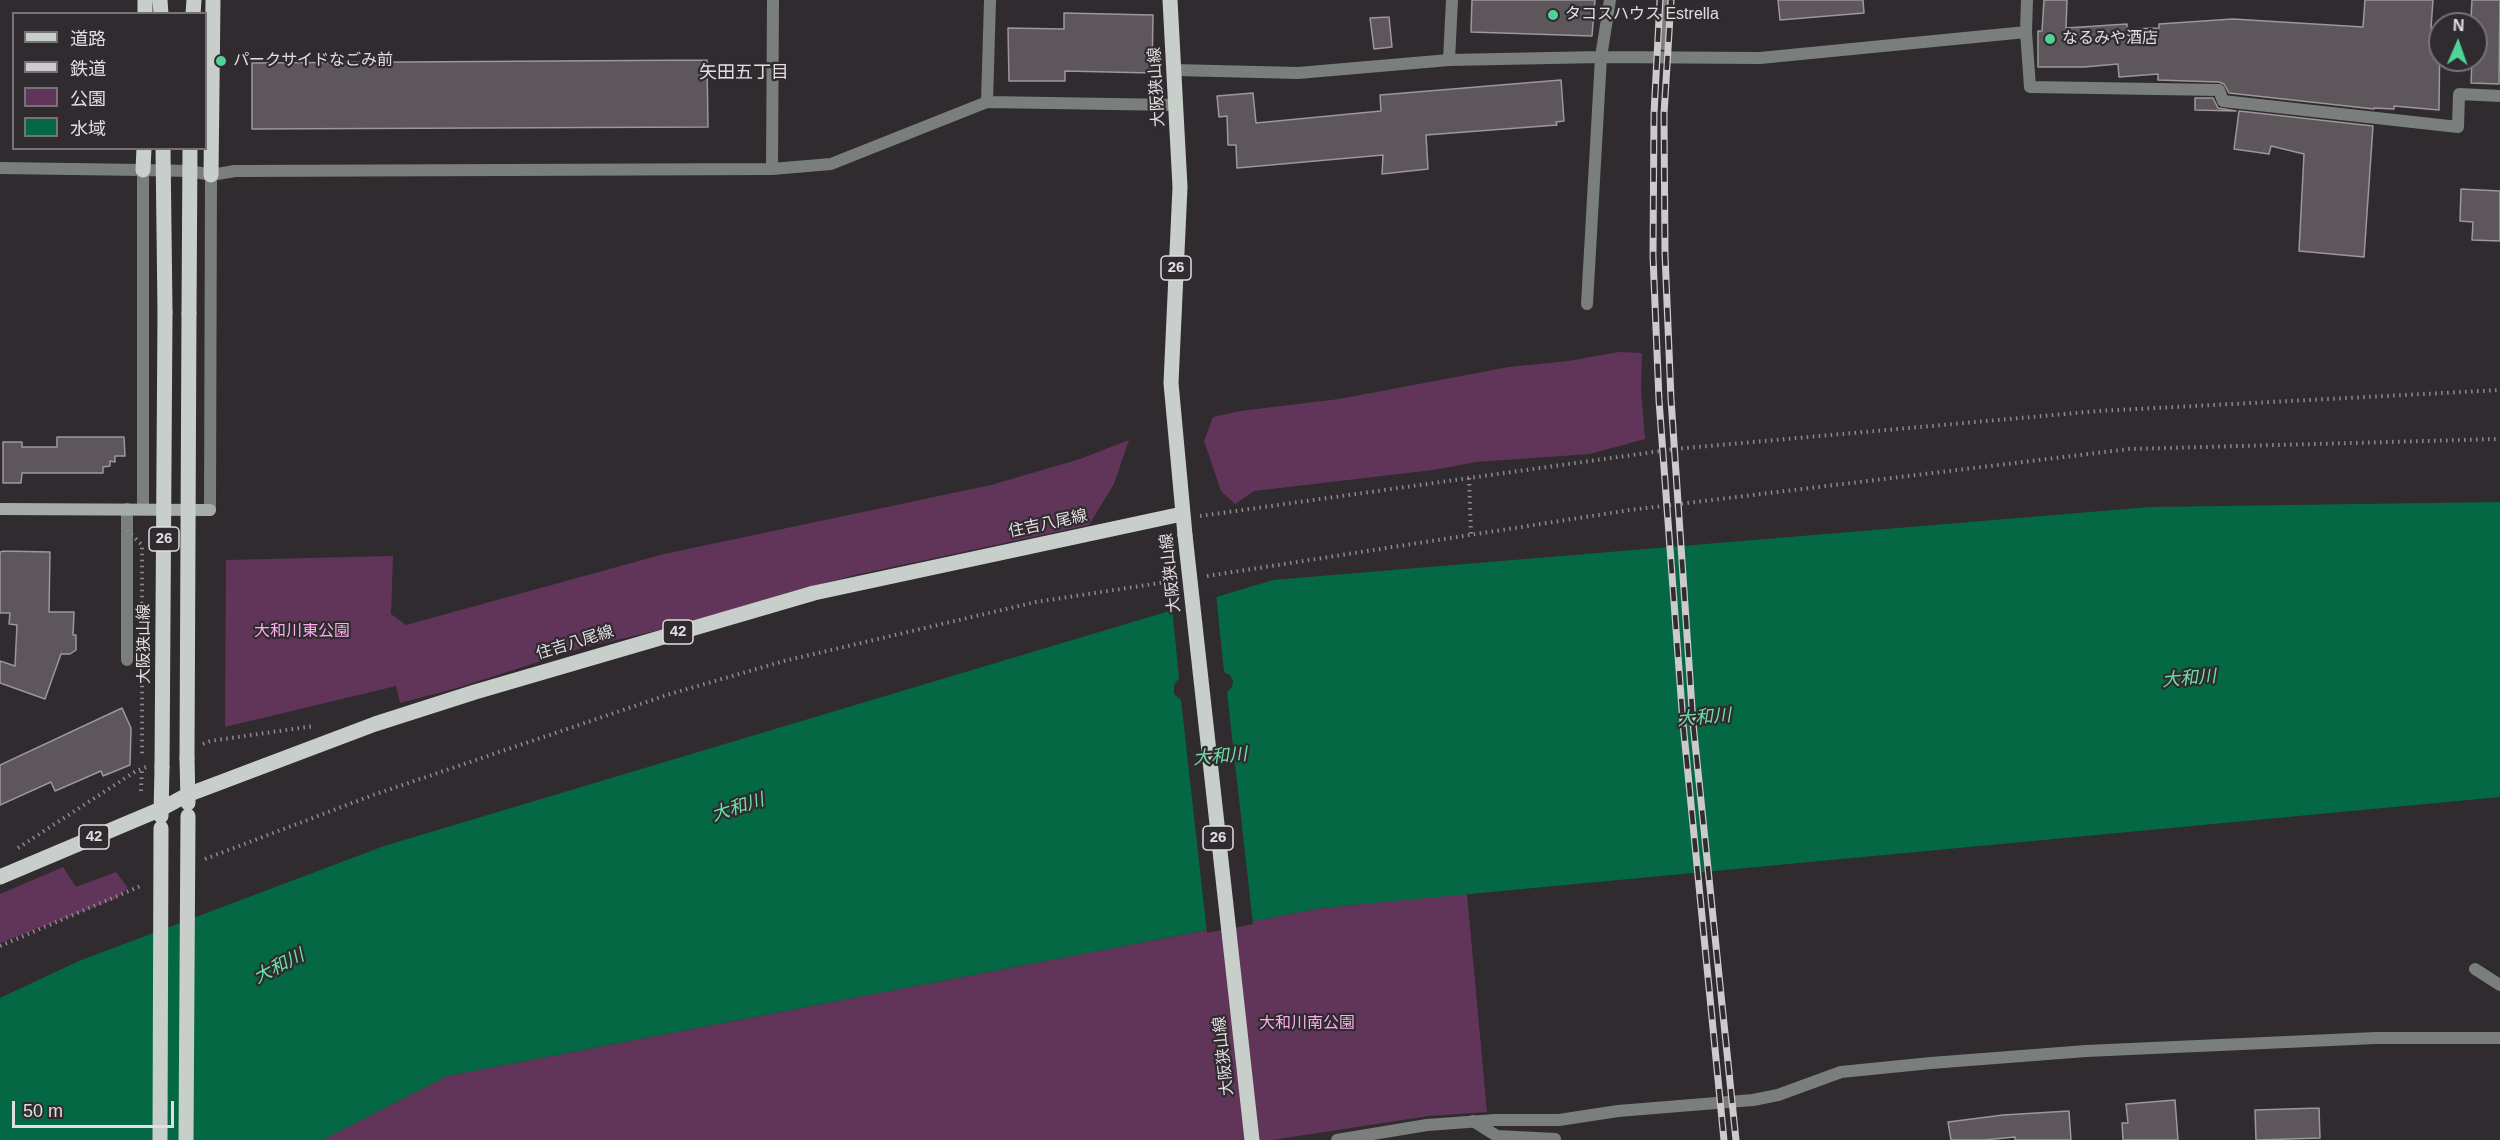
<!DOCTYPE html>
<html>
<head>
<meta charset="utf-8">
<style>
	body { margin:0 }
	#map { position:relative; width:2500px; height:1140px; overflow:hidden; background:#302b2f; font-family:Arial,"Noto Sans JP",sans-serif }
	canvas { display:block }
	.legend { position:absolute; left:12px; top:12px; width:195px; height:138px; box-sizing:border-box; background:#302b2f; border:2px solid #777276; margin:0; padding:8px 10px; list-style:none; font-size:18px; color:#e1dde0 }
	.legend li { display:flex; align-items:center; gap:12px; height:30px }
	.legend b { width:30px; border:2px solid #777276 }
	.north { position:absolute; left:2428px; top:12px; width:60px; height:60px; box-sizing:border-box; background:#302b2f; border:2px solid #777276; border-radius:50%; rotate:2deg; font-size:16px; font-weight:700; line-height:24px; text-align:center; color:#e1dde0 }
	.north::after { content:''; display:block; margin:auto; width:21px; height:27px; background:#50d398; clip-path:polygon(50% 0,100% 100%,50% 72%,0 100%) }
	.scale { position:absolute; left:12px; top:1101px; width:162px; height:27px; box-sizing:border-box; border:3px solid #e1dde0; border-top:0; padding-left:8px; font-size:18px; line-height:21px; white-space:nowrap; color:#e1dde0; -webkit-text-stroke:4px #302b2f; paint-order:stroke }
</style>
</head>
<body>
<div id="map">
<canvas width="2500" height="1140"></canvas>
<ul class="legend">
<li><b style="height:8px;background:#c8cfcb"></b>道路</li>
<li><b style="height:8px;background:#cdc9cc"></b>鉄道</li>
<li><b style="height:16px;background:#61355a"></b>公園</li>
<li><b style="height:16px;background:#056844"></b>水域</li>
</ul>
<div class="north">N</div>
<div class="scale">50 m</div>
</div>
<script>
const c = document.querySelector('canvas').getContext('2d');
c.lineJoin = 'round';
function fill(path, color) { c.fillStyle = color; c.fill(path, 'evenodd'); }
const toPath = rows => new Path2D(rows.map(r => 'M' + r).join(''));
function trace(path, color, width, dash) { c.strokeStyle = color; c.lineWidth = width; c.lineCap = dash ? 'butt' : 'round'; c.setLineDash(dash || []); c.stroke(path); }
function drawText(font, color, halo, rows, align = 'center') {
  c.font = font + ' Arial,"Noto Sans JP",sans-serif'; c.lineWidth = 4.5; c.setLineDash([]); c.textBaseline = 'middle'; c.strokeStyle = halo; c.fillStyle = color; for (const [text, x, y, turn = 0] of rows) {
    c.save(); c.translate(x, y); c.rotate((+turn || 0) * Math.PI / 180); c.textAlign = isNaN(turn) ? turn : align; if (halo) c.strokeText(text, 0, 0); c.fillText(text, 0, 0); c.restore();
  }
}
fill(toPath([
	[1619,352,1642,353,1641,389,1645,439,1590,454,1476,462,1433,470,1254,491,1235,504,1221,491,1204,441,1213,417,1240,411,1339,399,1509,367,1568,361],
	[1129,440,1114,484,1089,525,855,575,790,592,720,616,582,648,457,688,400,703,396,686,225,727,226,560,393,556,391,614,406,625,664,554,991,485,1080,459],
	[63,867,76,887,116,872,128,888,115,899,0,943,0,894],
	[1467,894,1487,1112,1429,1116,1272,1140,322,1140,447,1076,1321,908]
]), '#61355a');
fill(toPath([
	[2500,502,2500,797,1321,908,447,1076,322,1140,0,1140,0,998,79,961,384,846,1273,580,2150,507]
]), '#056844');
fill(toPath([
	[1216,594,1224,672,1230,675,1233,680,1232,687,1227,692,1253,924,1207,933,1181,700,1174,694,1174,685,1179,678,1172,607]
]), '#302b2f');
const building = toPath([
	[1472,0,1595,0,1592,36,1471,32,1472,0],
	[1778,0,1863,0,1864,13,1780,20,1778,0],
	[2044,0,2067,0,2066,28,2127,24,2127,29,2159,28,2159,24,2233,19,2363,27,2365,0,2433,0,2431,28,2440,28,2439,110,2394,106,2394,109,2374,108,2374,109,2229,93,2224,84,2219,82,2158,80,2158,74,2119,77,2118,64,2084,67,2038,67,2038,31,2042,31,2044,0],
	[2472,0,2500,0,2499,84,2471,83,2472,60,2476,60,2476,19,2471,18,2472,0],
	[1064,13,1153,15,1152,73,1065,71,1065,81,1009,81,1008,28,1064,29,1064,13],
	[1389,17,1392,47,1374,49,1370,18,1389,17],
	[707,60,708,127,252,129,252,63,707,60],
	[1561,80,1564,121,1556,122,1557,125,1426,135,1428,169,1382,174,1383,155,1237,168,1236,145,1228,145,1227,116,1219,117,1217,96,1253,93,1256,123,1381,111,1380,95,1561,80],
	[2195,98,2213,98,2218,108,2236,111,2195,110,2195,98],
	[2239,111,2373,126,2364,257,2299,251,2304,154,2271,146,2269,154,2234,149,2239,111],
	[2461,189,2500,191,2500,241,2472,240,2473,222,2460,221,2461,189],
	[57,437,124,437,125,456,115,456,115,462,110,461,110,466,103,467,103,473,22,473,21,483,3,483,3,442,22,442,22,447,57,447,57,437],
	[4,551,50,552,49,612,74,612,73,635,76,635,76,650,70,654,61,654,45,699,0,683,0,661,15,666,17,625,9,624,10,613,0,613,0,552,4,551],
	[122,708,131,728,130,765,103,776,101,771,55,791,51,782,0,805,0,765,122,708],
	[2175,1100,2178,1140,2123,1140,2122,1123,2128,1123,2126,1104,2175,1100],
	[2319,1108,2320,1138,2256,1140,2255,1110,2319,1108],
	[2069,1111,2071,1140,2015,1140,2015,1137,1984,1140,1951,1140,1948,1122,2003,1115,2069,1111]
]);
fill(building, '#5d575b');
trace(building, '#9d979c', 1.5);
trace(toPath([
	[1469,478,1471,534],
	[1200,516,1675,449,2098,411,2500,390],
	[1207,576,1630,510,2129,449,2500,439],
	[203,744,210,741,314,726],
	[18,848,136,771,146,767],
	[205,859,373,795,670,694,784,661,1036,602,1173,581],
	[0,946,143,885]
]), '#8e8a8d', 4, [1.5, 4.5]);
trace(toPath([
	[1449,60,1452,0],
	[1587,304,1601,57],
	[2475,969,2500,985],
	[1473,1121,1497,1136,1555,1139]
]), '#7a7e7c', 12);
trace(toPath([
	[2026,32,2030,87,2219,90,2223,101,2458,127,2459,94,2500,96],
	[1664,44,1667,0],
	[1601,57,1610,0],
	[1175,70,1298,73,1449,60,1601,57,1760,58,2026,32,2027,0],
	[987,102,1176,105],
	[0,168,143,170,190,171,211,175,235,171,772,169,831,164,987,102,990,0],
	[772,169,773,0],
	[127,509,127,660],
	[143,509,143,170],
	[210,510,211,175],
	[1337,1140,1427,1125,1495,1120,1559,1120,1618,1111,1753,1100,1778,1095,1841,1072,1931,1063,2086,1051,2376,1038,2500,1038]
]), '#7a7e7c', 12);
trace(toPath([
	[0,509,210,510]
]), '#a6aca8', 12);
trace(toPath([
	[160,0,161,14],
	[1170,0,1180,187,1171,383,1185,535],
	[145,14,145,0],
	[193,14,194,0],
	[163,148,165,312],
	[143,170,144,148],
	[211,175,213,0],
	[189,313,190,148],
	[187,758,188,803],
	[161,816,162,767],
	[0,877,161,809,187,795,375,724,475,692,814,593,1182,514]
]), '#c8cfcb', 15);
const rail = toPath([
	[1660,0,1654,114,1653,256,1659,400,1683,723,1724,1140],
	[1671,0,1664,114,1665,254,1671,399,1693,723,1736,1140]
]);
trace(rail, '#cdc9cc', 7);
trace(rail, '#302b2f', 4.5, [14]);
trace(toPath([
	[127,530,142,545,142,755],
	[141,791,142,768]
]), '#8e8a8d', 4, [1.5, 4.5]);
trace(toPath([
	[1185,535,1252,1140],
	[187,758,189,313],
	[162,767,165,312],
	[160,1140,161,828],
	[186,1140,188,816]
]), '#c8cfcb', 15);
for (const [x, y, r, color] of [
	[1553,15,6,"#50d398"],
	[2050,39,6,"#50d398"],
	[221,61,6,"#50d398"]
]) { const dot = new Path2D(); dot.arc(x, y, r, 0, 2 * Math.PI); c.fillStyle = color; c.fill(dot); trace(dot, '#302b2f', 2); }
for (const [x, y, w] of [
	[1176,268,30],
	[164,539,30],
	[678,632,30],
	[94,837,30],
	[1218,838,30]
]) { const box = new Path2D(); box.roundRect(x - w / 2, y - 12, w, 24, 4.5); c.fillStyle = '#302b2f'; c.fill(box); trace(box, '#e1dde0', 1.5); }
drawText('bold 15px', '#e1dde0', null, [
	["26",1176,268],
	["26",164,539],
	["42",678,632],
	["42",94,837],
	["26",1218,838]
]);
drawText('16px', '#e1dde0', '#302b2f', [
	["タコスハウス Estrella",1565,15],
	["なるみや酒店",2062,39],
	["パークサイドなごみ前",233,61]
], 'left');
drawText('16px', '#e1dde0', '#302b2f', [
	["大阪狭山線",1157,87,-93],
	["住吉八尾線",1048,524,-12],
	["大阪狭山線",1171,573,-96],
	["住吉八尾線",575,643,-17],
	["大阪狭山線",145,644,-90],
	["大阪狭山線",1224,1056,-96]
]);
drawText('16px', '#fdaaee', '#302b2f', [
	["大和川東公園",302,632],
	["大和川南公園",1307,1024]
]);
drawText('18px', '#e1dde0', '#302b2f', [
	["矢田五丁目",744,73]
]);
drawText('italic 18px', '#6fe0aa', '#302b2f', [
	["大和川",2189,679,-5],
	["大和川",1704,718,-5],
	["大和川",1220,757,-5],
	["大和川",738,808,-18],
	["大和川",279,967,-27]
]);
</script>
</body>
</html>
